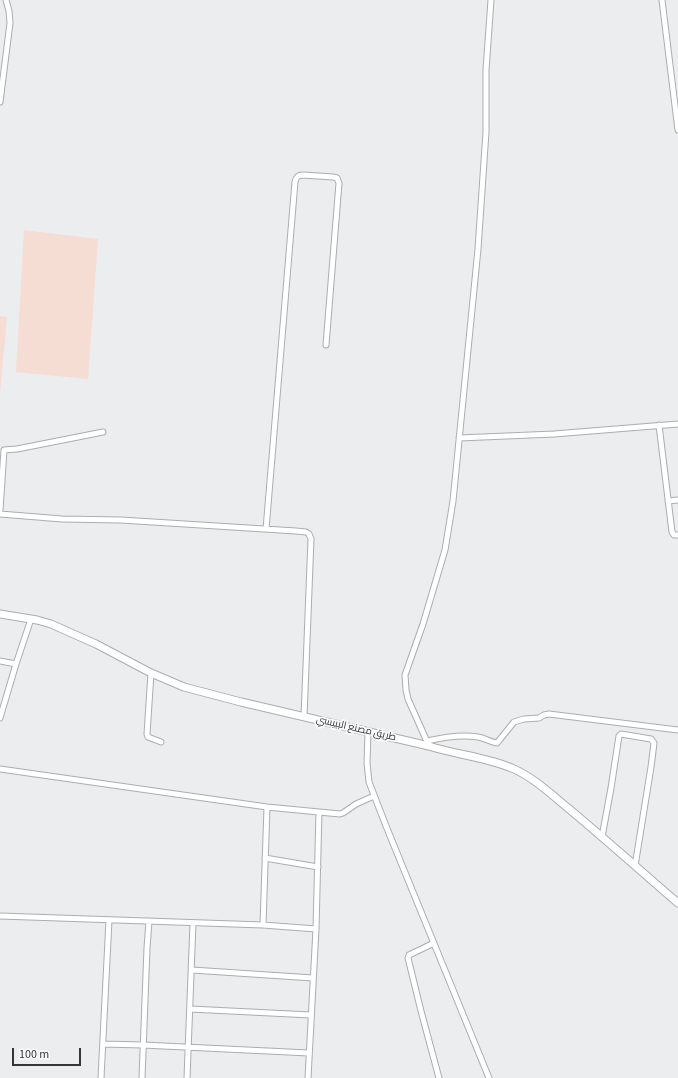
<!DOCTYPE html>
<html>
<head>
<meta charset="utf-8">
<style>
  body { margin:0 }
  #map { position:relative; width:678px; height:1078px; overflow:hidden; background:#ecedef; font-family:"Source Sans 3",sans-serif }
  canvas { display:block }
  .scale { position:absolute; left:12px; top:1048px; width:69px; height:18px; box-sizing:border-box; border:2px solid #363637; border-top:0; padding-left:5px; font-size:12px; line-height:14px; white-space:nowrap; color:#363637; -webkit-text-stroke:3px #f9fafc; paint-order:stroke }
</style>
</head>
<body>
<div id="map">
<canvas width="678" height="1078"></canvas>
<div class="scale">100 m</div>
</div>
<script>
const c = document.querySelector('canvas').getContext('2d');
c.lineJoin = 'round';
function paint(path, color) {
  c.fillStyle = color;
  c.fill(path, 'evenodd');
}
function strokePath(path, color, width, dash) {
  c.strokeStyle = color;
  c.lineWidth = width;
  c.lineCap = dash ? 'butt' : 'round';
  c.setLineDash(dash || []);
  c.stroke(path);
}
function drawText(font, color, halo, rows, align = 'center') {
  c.font = font + ' "Source Sans 3",Cairo,sans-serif';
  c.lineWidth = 3.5;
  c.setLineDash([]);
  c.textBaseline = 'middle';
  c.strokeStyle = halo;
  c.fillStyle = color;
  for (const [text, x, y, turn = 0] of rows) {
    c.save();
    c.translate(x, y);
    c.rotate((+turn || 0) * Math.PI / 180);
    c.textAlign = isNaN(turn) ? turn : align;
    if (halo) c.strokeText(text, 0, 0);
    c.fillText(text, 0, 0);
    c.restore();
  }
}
const industrial = new Path2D(`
  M 24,230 L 98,239 L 88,379 L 16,372 Z
  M 0,316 L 7,317 L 0,393 Z`);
const street = new Path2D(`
  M 662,0 L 678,130
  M 0,102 L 10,23 L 9,11 L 6,0
  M 659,425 L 672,532 L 674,535 L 678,535
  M 459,438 L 554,434 L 678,424
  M 668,501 L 678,500
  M 0,510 L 4,450 L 17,449 L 103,432
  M 0,514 L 62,519 L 121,520 L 296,531 L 306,532 L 309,534 L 311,539 L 304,717
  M 266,529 L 295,182 C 296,177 298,175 303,175 L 333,177 L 337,178 L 339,183 L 326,345
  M 0,661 L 16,664
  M 151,673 L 147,734 L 148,737 L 161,742
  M 0,718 L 16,664 L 31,619
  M 368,732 L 367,763 L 369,782 L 386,826 L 489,1078
  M 427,741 C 444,737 461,734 478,737 C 485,738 490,742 497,743 L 514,722 L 524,719 L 539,718 L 544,715 L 549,714 L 678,730
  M 429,746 L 408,699 L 406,690 L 405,675 L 423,624 L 445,550 L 453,501 L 478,249 L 486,132 L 486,70 L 491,0
  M 0,769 L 267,807 L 340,814 L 343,813 L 356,804 L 374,796
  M 602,837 L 611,788 L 619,736 L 621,734 L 651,739 L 654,743 L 651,767 L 635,866
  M 265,858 L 318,867
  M 0,916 L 263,925 L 316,929
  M 263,925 L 267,807
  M 434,943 L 409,955 L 408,958 L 421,1011 L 439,1078
  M 192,970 L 313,978
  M 190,1009 L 311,1015
  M 103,1044 L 143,1045 L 309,1053
  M 101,1078 L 109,920
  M 142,1078 L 147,948 L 149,921
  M 187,1078 L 193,923
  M 308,1078 L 316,929 L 319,812`);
const secondary = new Path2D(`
  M 0,614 L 37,620 L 51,624 L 96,644 L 151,673 L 184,687 L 241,702 L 429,746 C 457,755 487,757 514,769 C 534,778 551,794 568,808 C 605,839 641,871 678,903`);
const streetNames = [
  ["طريق مصنع البيبسي",356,729,13]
];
paint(industrial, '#f5ddd3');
strokePath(street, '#acadaf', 7);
strokePath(secondary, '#acadaf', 9);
strokePath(street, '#fff', 5);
strokePath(secondary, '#fff', 7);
drawText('10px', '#363637', '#f9fafc', streetNames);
</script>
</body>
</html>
